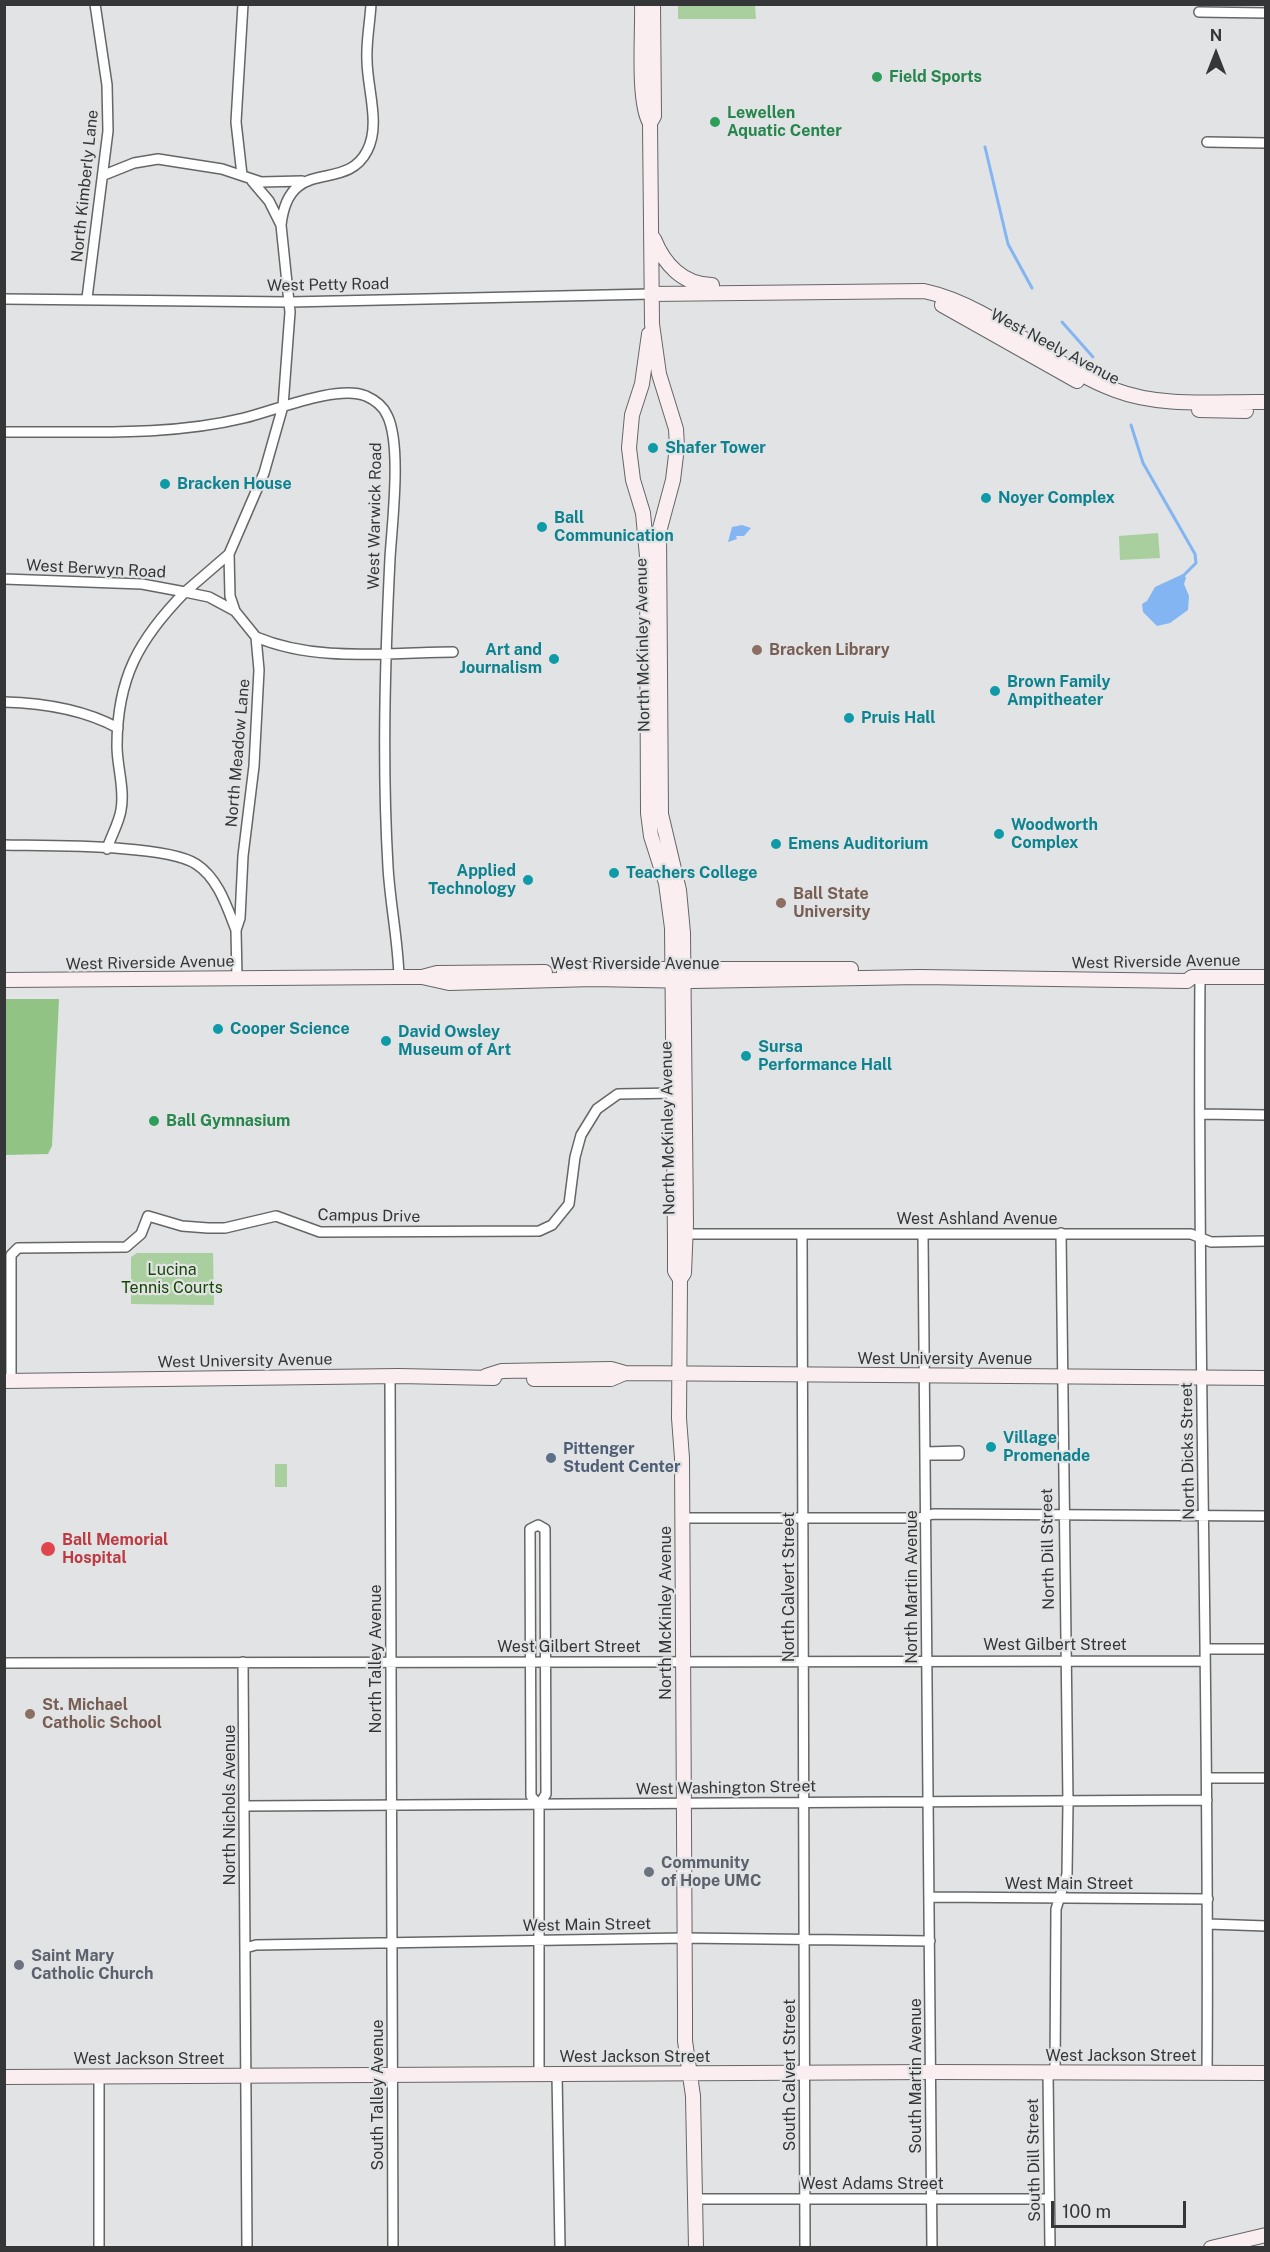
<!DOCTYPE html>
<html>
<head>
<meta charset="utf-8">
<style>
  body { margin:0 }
  #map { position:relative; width:1270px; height:2252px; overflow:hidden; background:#e1e3e4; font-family:"Public Sans",sans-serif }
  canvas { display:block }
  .frame { position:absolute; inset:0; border:6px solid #353637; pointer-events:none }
  .north { position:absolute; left:1186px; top:24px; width:60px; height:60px; -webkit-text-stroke:4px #e1e3e4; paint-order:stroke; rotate:0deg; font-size:16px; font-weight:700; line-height:24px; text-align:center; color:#353637 }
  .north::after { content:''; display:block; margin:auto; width:21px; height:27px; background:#353637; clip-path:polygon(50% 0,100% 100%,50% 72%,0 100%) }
  .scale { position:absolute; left:1051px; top:2201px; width:135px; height:27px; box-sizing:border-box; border:3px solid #353637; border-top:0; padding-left:8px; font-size:18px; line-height:21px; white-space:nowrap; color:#353637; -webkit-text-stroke:4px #e1e3e4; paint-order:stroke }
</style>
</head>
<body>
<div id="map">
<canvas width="1270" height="2252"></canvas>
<div class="frame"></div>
<div class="north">N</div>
<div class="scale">100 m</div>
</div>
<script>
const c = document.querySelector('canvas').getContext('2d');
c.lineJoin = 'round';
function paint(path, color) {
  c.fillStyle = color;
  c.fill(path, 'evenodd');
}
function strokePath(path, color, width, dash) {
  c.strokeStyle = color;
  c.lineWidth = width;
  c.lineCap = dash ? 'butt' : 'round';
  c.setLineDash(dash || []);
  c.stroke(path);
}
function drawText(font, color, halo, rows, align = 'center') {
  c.font = font + ' "Public Sans",sans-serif';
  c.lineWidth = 4.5;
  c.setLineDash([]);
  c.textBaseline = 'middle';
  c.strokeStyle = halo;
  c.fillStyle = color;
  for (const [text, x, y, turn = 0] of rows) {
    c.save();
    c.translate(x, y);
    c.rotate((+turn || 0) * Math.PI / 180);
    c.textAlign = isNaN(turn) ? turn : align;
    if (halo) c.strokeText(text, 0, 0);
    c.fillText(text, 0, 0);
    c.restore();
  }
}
const green = new Path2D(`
  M 678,5 L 755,5 L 756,19 L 678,19 Z
  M 1158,533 L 1160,558 L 1120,560 L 1119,536 Z
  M 137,1253 L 213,1253 L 214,1305 L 131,1304 L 131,1257 Z
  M 275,1464 L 287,1464 L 287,1487 L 275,1487 Z`);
const forest = new Path2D(`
  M 4,999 L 59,999 L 52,1146 L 48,1154 L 5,1155 Z`);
const water = new Path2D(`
  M 742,525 L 751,528 L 744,536 L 736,536 L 737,539 L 728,542 L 732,527 Z
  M 1183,574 L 1186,578 L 1184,584 L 1189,596 L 1188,610 L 1170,623 L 1157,626 L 1143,612 L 1142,604 L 1147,601 L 1155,587 Z`);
const stream = new Path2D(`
  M 985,147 L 1008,244 L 1032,288
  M 1062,322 L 1093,357
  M 1131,425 L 1143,463 L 1195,554 L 1196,563 L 1184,575`);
const street = new Path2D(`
  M 1199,12 L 1266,13
  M 1207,142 L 1266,143
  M 104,175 L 134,163 L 158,159 L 222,169 L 261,182 L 302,181
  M 242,175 L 236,122 L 243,4
  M 281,225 C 289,154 345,194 367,151 C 381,125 367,88 367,60 C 366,42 370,23 371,4
  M 87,298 L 108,131 L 107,85 L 95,4
  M 4,299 L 290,302 L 651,294
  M 4,432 C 84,431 166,437 244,418 C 274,411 337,384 366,396 C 375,400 383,406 387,415 C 402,444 392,524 390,558 C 385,661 382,764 388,867 C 390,903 398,940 399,977
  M 4,579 L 142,584 L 185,592 L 229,554
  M 256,637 C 318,663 387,652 453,652
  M 4,702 C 43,703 83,709 118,728
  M 4,845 C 45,846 166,844 196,864 C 218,878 227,907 236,930
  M 107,849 C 111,836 119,823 121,810 C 125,789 117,767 117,746 C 117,678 139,639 185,592 L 209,597 L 235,611
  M 1200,977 C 1197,1342 1210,1707 1207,2073
  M 237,978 L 236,930 L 240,918 L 243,856 L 254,766 L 259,670 L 256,637 L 235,611 L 230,596 L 229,554 L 264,473 L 283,406 L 290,312 L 281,225 L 269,201 L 252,181
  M 1200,1114 L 1266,1115
  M 686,1234 L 1191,1234 L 1211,1242 L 1266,1241
  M 923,1234 L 932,2248
  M 802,1235 L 805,2248
  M 390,1376 L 393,2248
  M 11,1381 L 11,1255 L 18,1248 L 126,1247 L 141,1234 L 148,1216 L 182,1226 L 208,1228 L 225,1228 L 276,1216 L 320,1232 L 539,1231 L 552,1225 L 569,1204 L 575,1157 L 581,1135 L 597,1109 L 618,1094 L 678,1093
  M 926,1452 L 959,1451 L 959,1455 L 926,1455
  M 682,1518 L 919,1518 L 933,1514 L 1266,1516
  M 1205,1649 L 1266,1649
  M 243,1662 L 247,2248
  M 4,1663 L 1205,1661
  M 1207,1778 L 1266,1778
  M 539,1805 L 531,1796 L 530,1529 L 538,1525 L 545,1529 L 546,1794 L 539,1805 L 539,2074
  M 245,1806 L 1207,1800
  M 930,1897 L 1208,1899
  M 1208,1924 L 1266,1926
  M 245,1948 L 256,1945 L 684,1938 L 930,1941
  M 1048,2073 L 1050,2248
  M 1055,2073 L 1056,1909 L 1067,1874 L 1068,1803 L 1061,1233
  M 557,2074 L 560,2248
  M 99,2076 L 99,2248
  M 695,2199 L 1049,2199`);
const secondary = new Path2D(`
  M 642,4 C 643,31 637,102 650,123 L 652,324 L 659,374 L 676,429 L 677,447 L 673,480 L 659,532 L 661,814 L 679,890 L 683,933 L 686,1224 L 684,1273 L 680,1279 L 679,1418 L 682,1458 L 685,2010 L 685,2041 L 693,2096 L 696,2248
  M 650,123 L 654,116 L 653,4
  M 654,239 C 664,264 683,285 712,285
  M 651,294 L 924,291 C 994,306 1048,365 1115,390 C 1162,408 1217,401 1266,402
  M 942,305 L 1077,381
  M 649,334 L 642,384 L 632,415 L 629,448 L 633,480 L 643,513 L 647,556 L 648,813 L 651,836 L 666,883 L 672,928 L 675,1242 L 675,1271 L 680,1279
  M 1199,410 L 1246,411
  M 564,972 L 593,969 L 851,969
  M 422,977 L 437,973 L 545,972
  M 4,980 L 399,977 L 422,977 L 449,983 L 593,979 L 692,981 L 920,977 L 1187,981 L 1192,977 L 1266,977
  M 486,1376 L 502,1371 L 611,1369 L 625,1373 L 1266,1378
  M 534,1379 L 611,1379 L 625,1373
  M 4,1381 L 399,1376 L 494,1378
  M 4,2077 L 931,2072 L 1266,2073
  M 1211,2248 L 1266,2235`);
const markers = [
  [877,77,6,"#2e9e5b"],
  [715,122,6,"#2e9e5b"],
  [653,448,6,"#0f9aa8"],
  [165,484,6,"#0f9aa8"],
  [986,498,6,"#0f9aa8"],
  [542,527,6,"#0f9aa8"],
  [757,650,6,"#8d6e63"],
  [554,659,6,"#0f9aa8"],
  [995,691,6,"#0f9aa8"],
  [849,718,6,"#0f9aa8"],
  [999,834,6,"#0f9aa8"],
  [776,844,6,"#0f9aa8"],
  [614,873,6,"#0f9aa8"],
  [528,880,6,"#0f9aa8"],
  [781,903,6,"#8d6e63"],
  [218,1029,6,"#0f9aa8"],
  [386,1041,6,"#0f9aa8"],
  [746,1056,6,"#0f9aa8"],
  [154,1121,6,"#2e9e5b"],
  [991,1447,6,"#0f9aa8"],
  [551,1458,6,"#5c6f8a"],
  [48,1549,8,"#e0444e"],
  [30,1714,6,"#8d6e63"],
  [649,1872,6,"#6b7280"],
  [19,1965,6,"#6b7280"]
];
const leisureNames = [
  ["Field Sports",889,77],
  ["Lewellen",727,113],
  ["Aquatic Center",727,131],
  ["Ball Gymnasium",166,1121]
];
const streetNames = [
  ["North Kimberly Lane",85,186,-84],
  ["West Petty Road",328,285,-1],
  ["West Neely Avenue",1055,347,28],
  ["West Warwick Road",375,516,-89],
  ["West Berwyn Road",96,569,3],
  ["North McKinley Avenue",643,645,-91],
  ["North Meadow Lane",238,753,-85],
  ["West Riverside Avenue",1156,962,-1],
  ["West Riverside Avenue",150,963,-1],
  ["West Riverside Avenue",635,964],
  ["North McKinley Avenue",668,1128,-91],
  ["Campus Drive",369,1216,1],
  ["West Ashland Avenue",977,1219],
  ["West University Avenue",945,1359],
  ["West University Avenue",245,1361,-1],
  ["North Dicks Street",1188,1451,-91],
  ["North Dill Street",1048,1549,-91],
  ["North Calvert Street",789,1587,-90],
  ["North Martin Avenue",912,1587,-90],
  ["North McKinley Avenue",666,1613,-90],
  ["West Gilbert Street",1055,1645],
  ["West Gilbert Street",569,1647],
  ["North Talley Avenue",376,1659,-90],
  ["West Washington Street",726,1788,-1],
  ["North Nichols Avenue",230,1805,-90],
  ["West Main Street",1069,1884],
  ["West Main Street",587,1925,-1],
  ["West Jackson Street",1121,2056],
  ["West Jackson Street",635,2057],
  ["West Jackson Street",149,2059],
  ["South Calvert Street",790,2075,-90],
  ["South Martin Avenue",916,2076,-90],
  ["South Talley Avenue",378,2095,-90],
  ["South Dill Street",1034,2160,-91],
  ["West Adams Street",872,2184]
];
const cultureNames = [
  ["Shafer Tower",665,448],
  ["Bracken House",177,484],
  ["Noyer Complex",998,498],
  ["Ball",554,518],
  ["Communication",554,536],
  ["Art and",542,650,"right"],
  ["Journalism",542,668,"right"],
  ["Brown Family",1007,682],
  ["Ampitheater",1007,700],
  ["Pruis Hall",861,718],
  ["Woodworth",1011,825],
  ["Complex",1011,843],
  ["Emens Auditorium",788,844],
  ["Applied",516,871,"right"],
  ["Technology",516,889,"right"],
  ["Teachers College",626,873],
  ["Cooper Science",230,1029],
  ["David Owsley",398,1032],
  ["Museum of Art",398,1050],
  ["Sursa",758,1047],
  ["Performance Hall",758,1065],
  ["Village",1003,1438],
  ["Promenade",1003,1456]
];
const educationNames = [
  ["Bracken Library",769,650],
  ["Ball State",793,894],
  ["University",793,912],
  ["St. Michael",42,1705],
  ["Catholic School",42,1723]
];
const parkNames = [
  ["Lucina",172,1270],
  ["Tennis Courts",172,1288]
];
const serviceNames = [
  ["Pittenger",563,1449],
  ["Student Center",563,1467]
];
const healthNames = [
  ["Ball Memorial",62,1540],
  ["Hospital",62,1558]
];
const worshipNames = [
  ["Community",661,1863],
  ["of Hope UMC",661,1881],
  ["Saint Mary",31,1956],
  ["Catholic Church",31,1974]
];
paint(green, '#a9cf9f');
paint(forest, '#91c484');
paint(water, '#83b5f2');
strokePath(stream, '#83b5f2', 3);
strokePath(street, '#646667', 12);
strokePath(secondary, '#646667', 16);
strokePath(street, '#fff', 9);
strokePath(secondary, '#fbeef0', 14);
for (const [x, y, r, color] of markers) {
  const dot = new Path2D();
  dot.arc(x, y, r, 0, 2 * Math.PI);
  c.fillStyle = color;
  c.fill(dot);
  strokePath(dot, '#e1e3e4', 2);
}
drawText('bold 16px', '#27864d', '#e1e3e4', leisureNames, 'left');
drawText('16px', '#353637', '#e1e3e4', streetNames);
drawText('bold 16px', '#0d838f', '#e1e3e4', cultureNames, 'left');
drawText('bold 16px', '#785e54', '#e1e3e4', educationNames, 'left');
drawText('16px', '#174705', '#e1e3e4', parkNames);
drawText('bold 16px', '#4e5e75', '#e1e3e4', serviceNames, 'left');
drawText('bold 16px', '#be3a42', '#e1e3e4', healthNames, 'left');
drawText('bold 16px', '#5b616d', '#e1e3e4', worshipNames, 'left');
</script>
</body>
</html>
